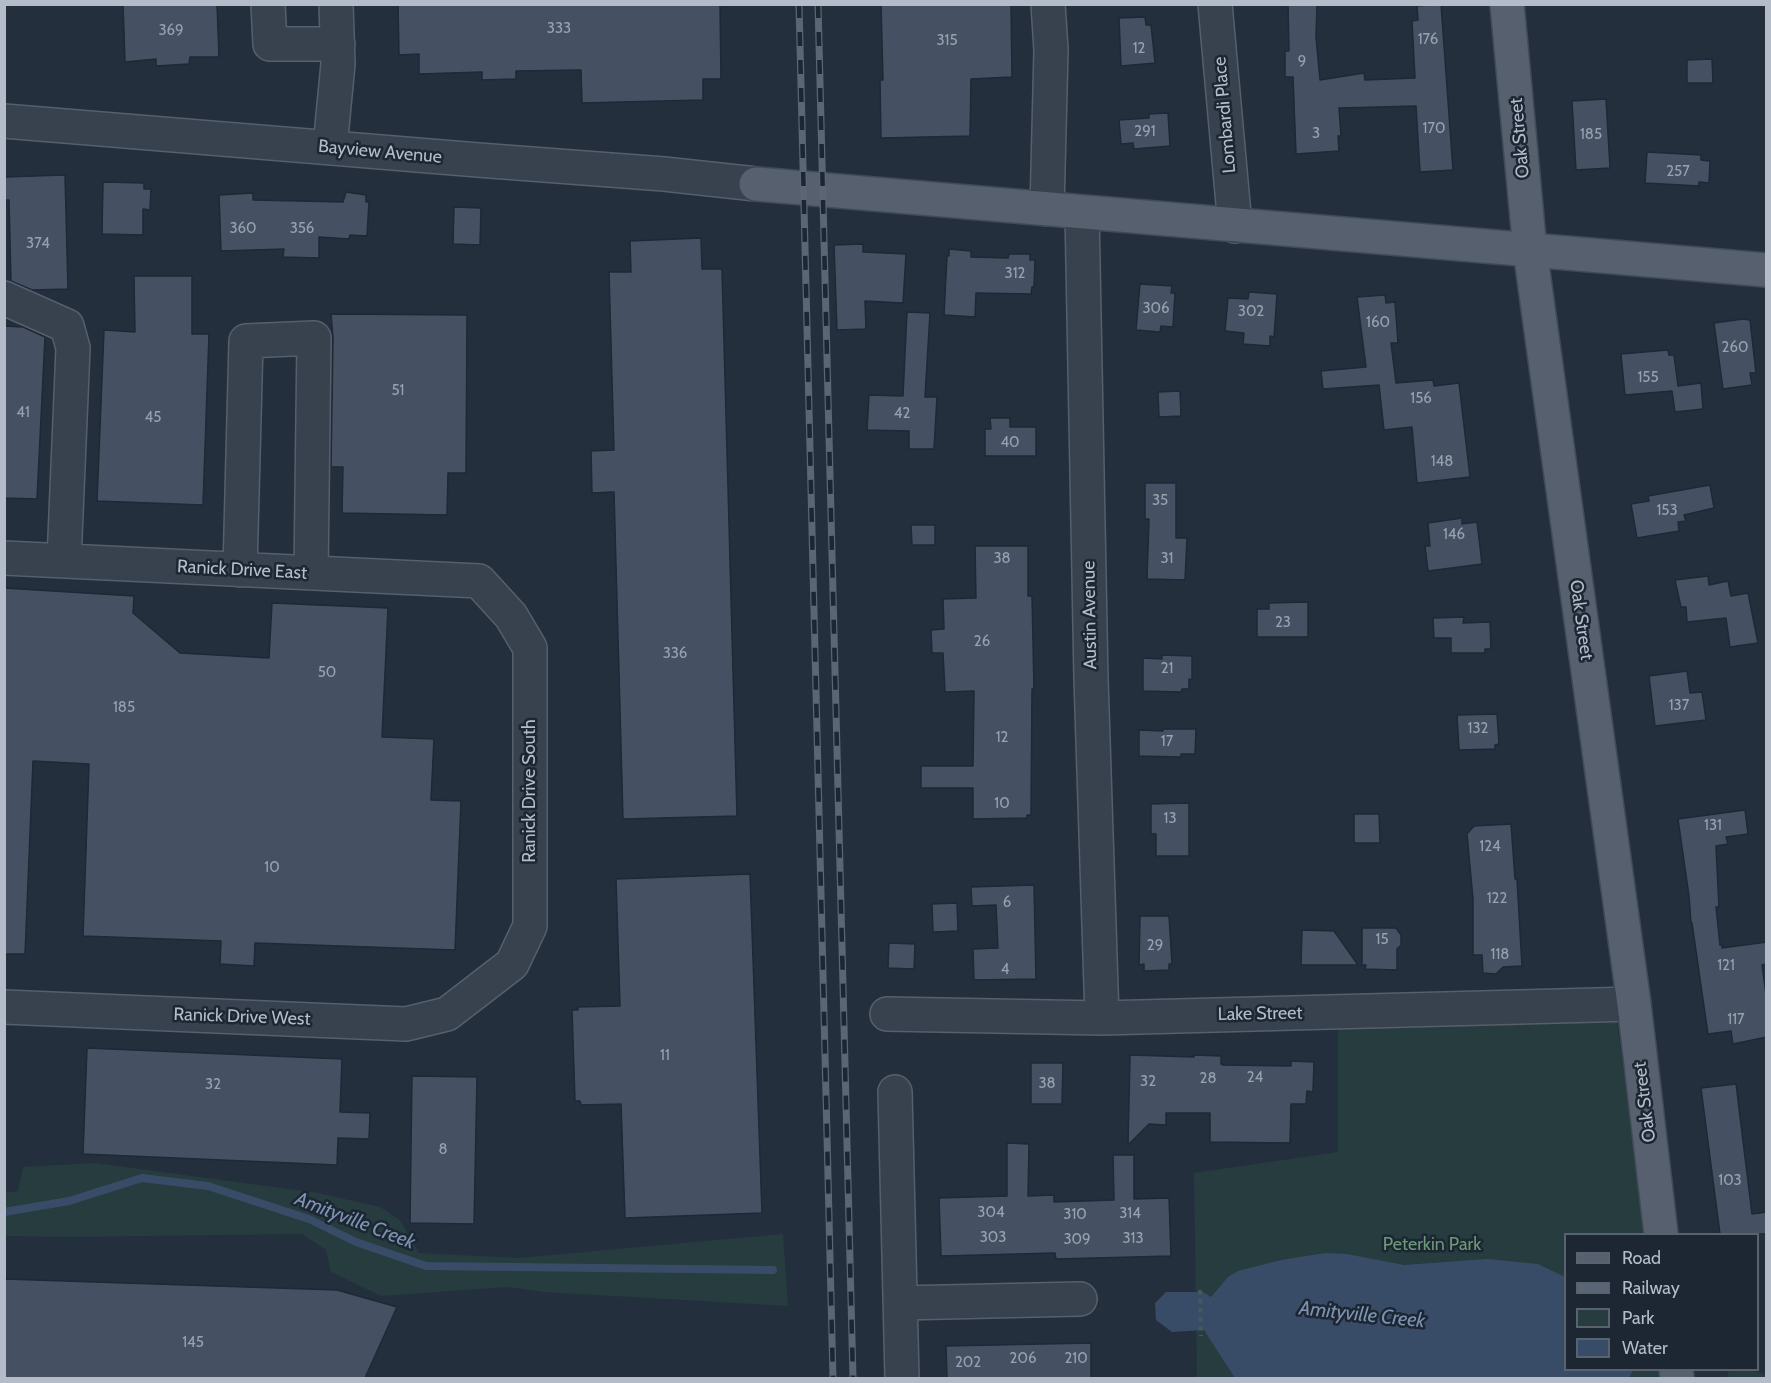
<!DOCTYPE html>
<html>
<head>
<meta charset="utf-8">
<style>
  body { margin:0 }
  #map { position:relative; width:1771px; height:1383px; overflow:hidden; background:#242f3e; font-family:Cabin,sans-serif }
  canvas { display:block }
  .frame { position:absolute; inset:0; border:6px solid #b4bcc9; pointer-events:none }
  .legend { position:absolute; left:1564px; top:1233px; width:195px; height:138px; box-sizing:border-box; background:#1d2633; border:2px solid #59626f; margin:0; padding:8px 10px; list-style:none; font-size:18px; color:#b4bcc9 }
  .legend li { display:flex; align-items:center; gap:12px; height:30px }
  .legend b { width:30px; border:2px solid #59626f }
</style>
</head>
<body>
<div id="map">
<canvas width="1771" height="1383"></canvas>
<div class="frame"></div>
<ul class="legend">
<li><b style="height:8px;background:#56606e"></b>Road</li>
<li><b style="height:8px;background:#5a6575"></b>Railway</li>
<li><b style="height:16px;background:#263c3f"></b>Park</li>
<li><b style="height:16px;background:#394c67"></b>Water</li>
</ul>
</div>
<script>
const c = document.querySelector('canvas').getContext('2d');
c.lineJoin = 'round';
function paint(path, color) {
  c.fillStyle = color;
  c.fill(path, 'evenodd');
}
function strokePath(path, color, width, dash) {
  c.strokeStyle = color;
  c.lineWidth = width;
  c.lineCap = dash ? 'butt' : 'round';
  c.setLineDash(dash || []);
  c.stroke(path);
}
function drawText(font, color, halo, rows, align = 'center') {
  c.font = font + ' Cabin,sans-serif';
  c.lineWidth = 5;
  c.setLineDash([]);
  c.textBaseline = 'middle';
  c.strokeStyle = halo;
  c.fillStyle = color;
  for (const [text, x, y, turn = 0] of rows) {
    c.save();
    c.translate(x, y);
    c.rotate((+turn || 0) * Math.PI / 180);
    c.textAlign = isNaN(turn) ? turn : align;
    if (halo) c.strokeText(text, 0, 0);
    c.fillText(text, 0, 0);
    c.restore();
  }
}
const green = new Path2D(`
  M 1617,1022 L 1645,1234 L 1566,1234 L 1566,1370 L 1663,1370 L 1664,1378 L 1197,1378 L 1194,1173 L 1338,1152 L 1338,1029 Z
  M 95,1163 L 318,1193 L 380,1207 L 400,1220 L 419,1253 L 519,1258 L 783,1234 L 788,1306 L 544,1292 L 508,1287 L 381,1296 L 331,1272 L 326,1250 L 302,1234 L 68,1237 L 5,1236 L 5,1193 L 18,1191 L 23,1167 Z
  M 1729,1370 L 1748,1370 L 1766,1374 L 1766,1378 L 1727,1378 Z`);
const water = new Path2D(`
  M 1325,1253 L 1347,1254 L 1404,1265 L 1487,1259 L 1538,1264 L 1565,1277 L 1566,1370 L 1633,1370 L 1629,1378 L 1235,1378 L 1204,1330 L 1172,1332 L 1156,1320 L 1155,1303 L 1166,1292 L 1203,1292 L 1211,1297 L 1228,1277 L 1238,1271 L 1281,1260 Z`);
const stream = new Path2D(`
  M 4,1212 L 69,1201 L 142,1178 L 208,1186 L 309,1219 L 356,1242 L 426,1266 L 773,1270`);
const building = new Path2D(`
  M 123,4 L 217,4 L 219,57 L 190,57 L 189,64 L 156,66 L 156,59 L 125,62 Z
  M 398,4 L 720,4 L 721,79 L 703,79 L 703,100 L 582,103 L 581,70 L 516,71 L 516,79 L 482,80 L 482,72 L 419,74 L 419,54 L 399,55 Z
  M 881,4 L 1011,4 L 1012,77 L 971,79 L 970,136 L 881,138 L 880,80 L 883,80 Z
  M 1288,4 L 1317,4 L 1316,37 L 1320,80 L 1364,73 L 1365,80 L 1415,78 L 1412,21 L 1418,20 L 1417,6 L 1441,4 L 1453,170 L 1420,172 L 1416,106 L 1339,108 L 1341,136 L 1338,136 L 1339,151 L 1296,154 L 1293,77 L 1285,77 L 1285,51 L 1289,51 Z
  M 1145,17 L 1146,25 L 1151,25 L 1155,63 L 1121,66 L 1119,18 Z
  M 1712,59 L 1713,83 L 1687,83 L 1687,60 Z
  M 1606,99 L 1610,168 L 1576,170 L 1572,101 Z
  M 1168,113 L 1170,146 L 1134,149 L 1133,143 L 1121,144 L 1119,120 L 1149,118 L 1149,114 Z
  M 1647,152 L 1701,155 L 1701,160 L 1710,161 L 1709,183 L 1699,182 L 1699,186 L 1645,183 Z
  M 65,175 L 68,289 L 32,290 L 11,281 L 9,200 L 4,200 L 4,177 Z
  M 103,182 L 144,183 L 144,189 L 151,189 L 150,210 L 143,209 L 143,235 L 102,234 Z
  M 346,192 L 366,195 L 366,202 L 369,202 L 367,236 L 350,235 L 349,239 L 319,237 L 319,258 L 283,257 L 284,249 L 221,251 L 219,195 L 253,193 L 253,200 L 343,202 Z
  M 454,207 L 481,208 L 480,245 L 453,244 Z
  M 701,238 L 702,269 L 722,269 L 737,816 L 623,819 L 614,492 L 592,493 L 591,451 L 614,450 L 609,272 L 631,272 L 630,241 Z
  M 863,244 L 863,252 L 906,254 L 903,303 L 865,301 L 866,329 L 837,330 L 834,245 Z
  M 949,249 L 971,251 L 971,257 L 1008,258 L 1009,254 L 1030,254 L 1030,260 L 1035,260 L 1034,287 L 1032,287 L 1031,294 L 976,293 L 975,317 L 944,315 L 947,256 L 949,256 Z
  M 134,276 L 192,276 L 192,334 L 209,334 L 203,505 L 97,501 L 104,330 L 135,332 Z
  M 1140,284 L 1172,286 L 1171,293 L 1175,293 L 1173,327 L 1161,326 L 1160,332 L 1136,330 Z
  M 1249,292 L 1277,294 L 1274,337 L 1270,336 L 1270,346 L 1243,344 L 1244,333 L 1225,331 L 1228,298 L 1248,299 Z
  M 1385,295 L 1386,303 L 1395,302 L 1398,343 L 1391,343 L 1396,383 L 1433,380 L 1434,386 L 1459,383 L 1470,477 L 1417,483 L 1412,427 L 1384,430 L 1379,385 L 1323,389 L 1321,371 L 1366,367 L 1357,297 Z
  M 907,312 L 930,313 L 925,397 L 937,397 L 934,449 L 909,449 L 909,431 L 867,430 L 869,395 L 903,396 Z
  M 331,314 L 467,315 L 466,473 L 448,473 L 447,515 L 342,513 L 343,467 L 331,467 L 333,338 Z
  M 1743,319 L 1750,320 L 1756,373 L 1750,373 L 1752,385 L 1723,389 L 1714,323 Z
  M 4,326 L 23,327 L 45,337 L 37,499 L 4,498 Z
  M 1668,350 L 1669,355 L 1674,355 L 1678,386 L 1701,383 L 1703,409 L 1675,412 L 1672,391 L 1625,395 L 1621,354 Z
  M 1180,391 L 1181,416 L 1159,417 L 1158,392 Z
  M 990,418 L 1010,418 L 1010,427 L 1036,427 L 1036,456 L 985,456 L 985,429 L 991,429 Z
  M 1145,483 L 1176,483 L 1176,538 L 1187,538 L 1185,580 L 1147,579 L 1149,519 L 1145,519 Z
  M 1710,485 L 1714,508 L 1684,515 L 1686,521 L 1678,522 L 1679,531 L 1637,538 L 1631,504 L 1649,501 L 1648,496 Z
  M 1462,518 L 1462,524 L 1477,522 L 1482,564 L 1428,571 L 1425,546 L 1430,546 L 1428,523 Z
  M 911,525 L 935,525 L 935,545 L 912,545 Z
  M 975,546 L 1028,546 L 1028,596 L 1032,596 L 1034,689 L 1032,689 L 1031,815 L 1027,815 L 1027,818 L 973,819 L 973,788 L 921,788 L 921,766 L 973,766 L 974,691 L 945,692 L 943,653 L 932,653 L 931,630 L 944,629 L 943,599 L 976,598 Z
  M 1708,576 L 1709,585 L 1728,581 L 1731,596 L 1748,593 L 1758,643 L 1730,647 L 1726,618 L 1687,622 L 1686,607 L 1681,607 L 1675,580 Z
  M 4,588 L 134,596 L 133,613 L 180,653 L 269,658 L 272,603 L 388,608 L 382,737 L 434,739 L 431,800 L 461,801 L 455,950 L 255,943 L 254,966 L 220,964 L 221,941 L 83,936 L 89,764 L 33,761 L 25,954 L 4,954 Z
  M 1308,602 L 1308,637 L 1257,637 L 1257,609 L 1269,609 L 1269,603 Z
  M 1464,617 L 1463,623 L 1490,622 L 1491,649 L 1485,649 L 1485,653 L 1451,653 L 1451,638 L 1434,638 L 1433,618 Z
  M 1162,655 L 1192,656 L 1192,680 L 1189,679 L 1189,689 L 1182,689 L 1181,692 L 1143,691 L 1143,658 L 1162,659 Z
  M 1687,671 L 1690,693 L 1702,692 L 1706,720 L 1655,726 L 1649,676 Z
  M 1497,714 L 1499,744 L 1495,745 L 1495,749 L 1459,750 L 1457,715 Z
  M 1163,729 L 1196,729 L 1195,754 L 1181,754 L 1181,757 L 1139,756 L 1139,730 L 1163,731 Z
  M 1189,803 L 1189,856 L 1156,856 L 1156,834 L 1151,834 L 1151,804 Z
  M 1745,810 L 1748,834 L 1726,837 L 1728,844 L 1716,846 L 1719,907 L 1716,907 L 1720,945 L 1722,945 L 1722,948 L 1767,942 L 1767,964 L 1762,965 L 1767,1002 L 1767,1037 L 1733,1044 L 1731,1031 L 1708,1034 L 1692,923 L 1691,923 L 1689,896 L 1678,819 Z
  M 1354,814 L 1379,814 L 1380,843 L 1354,843 Z
  M 1511,824 L 1515,879 L 1517,879 L 1522,966 L 1503,967 L 1496,974 L 1483,973 L 1482,955 L 1473,955 L 1473,899 L 1467,834 L 1474,826 Z
  M 750,874 L 762,1213 L 625,1218 L 621,1104 L 581,1105 L 580,1101 L 575,1101 L 572,1010 L 578,1010 L 578,1007 L 620,1006 L 616,879 Z
  M 1034,885 L 1036,979 L 974,980 L 973,949 L 998,948 L 996,905 L 972,906 L 971,887 Z
  M 957,903 L 958,931 L 933,932 L 932,904 Z
  M 1140,916 L 1169,916 L 1172,964 L 1169,964 L 1169,970 L 1144,971 L 1144,964 L 1139,965 Z
  M 1362,928 L 1396,928 L 1401,935 L 1401,945 L 1397,949 L 1397,970 L 1365,969 L 1366,965 L 1362,965 Z
  M 1302,930 L 1334,931 L 1358,965 L 1301,965 Z
  M 889,943 L 915,944 L 914,969 L 888,968 Z
  M 87,1048 L 342,1059 L 340,1112 L 370,1113 L 369,1139 L 338,1138 L 337,1165 L 83,1154 Z
  M 1130,1055 L 1194,1057 L 1194,1055 L 1221,1056 L 1221,1064 L 1223,1065 L 1291,1066 L 1291,1061 L 1314,1062 L 1313,1092 L 1307,1091 L 1306,1104 L 1291,1104 L 1290,1143 L 1210,1142 L 1210,1113 L 1166,1113 L 1166,1125 L 1149,1124 L 1128,1145 Z
  M 1031,1063 L 1063,1063 L 1062,1104 L 1031,1104 Z
  M 412,1076 L 477,1077 L 474,1224 L 410,1223 Z
  M 1736,1084 L 1752,1214 L 1767,1212 L 1767,1234 L 1720,1234 L 1701,1088 Z
  M 1007,1143 L 1029,1144 L 1028,1196 L 1054,1195 L 1054,1202 L 1114,1200 L 1113,1155 L 1134,1155 L 1134,1199 L 1169,1198 L 1171,1256 L 1056,1259 L 1055,1253 L 941,1256 L 939,1198 L 1007,1196 Z
  M 4,1279 L 337,1290 L 397,1307 L 365,1378 L 4,1378 Z
  M 1091,1343 L 1091,1378 L 947,1378 L 946,1346 Z`);
const path = new Path2D(`
  M 1200,1290 L 1201,1336`);
const minor = new Path2D(`
  M 268,4 L 270,44 L 338,44
  M 1215,4 L 1235,226
  M 4,121 L 478,160 L 664,174 L 756,184
  M 330,147 L 338,64 L 336,4
  M 1047,209 L 1051,50 L 1048,4
  M 1082,212 L 1091,679 L 1102,1018
  M 4,298 L 67,326 L 73,348 L 64,561
  M 4,558 L 479,581 L 511,616 L 530,648 L 530,926 L 512,964 L 447,1014 L 406,1024 L 4,1007
  M 240,570 L 246,341 L 314,338 L 311,573
  M 887,1014 L 1102,1018 L 1634,1004
  M 895,1092 L 902,1378
  M 900,1303 L 1080,1299`);
const major = new Path2D(`
  M 1507,4 L 1530,250 L 1634,1004 L 1661,1234
  M 756,184 L 1766,270
  M 1676,1370 L 1677,1378`);
const rail = new Path2D(`
  M 799,4 L 833,1378
  M 818,4 L 853,1378`);
const numberNames = [
  ["333",559,29],
  ["369",171,31],
  ["176",1428,40],
  ["315",947,41],
  ["12",1139,49],
  ["9",1302,62],
  ["170",1434,129],
  ["291",1145,132],
  ["3",1316,134],
  ["185",1591,135],
  ["257",1678,172],
  ["360",243,229],
  ["356",302,229],
  ["374",38,244],
  ["312",1015,274],
  ["306",1156,309],
  ["302",1251,312],
  ["160",1378,323],
  ["260",1735,348],
  ["155",1648,378],
  ["51",398,391],
  ["156",1421,399],
  ["41",23,413],
  ["42",902,414],
  ["45",153,418],
  ["40",1010,443],
  ["148",1442,462],
  ["35",1160,501],
  ["153",1667,511],
  ["146",1454,535],
  ["38",1002,559],
  ["31",1167,559],
  ["23",1283,623],
  ["26",982,642],
  ["336",675,654],
  ["21",1167,669],
  ["50",327,673],
  ["137",1679,706],
  ["185",124,708],
  ["132",1478,729],
  ["12",1002,738],
  ["17",1167,742],
  ["10",1002,804],
  ["13",1170,819],
  ["131",1713,826],
  ["124",1490,847],
  ["10",272,868],
  ["122",1497,899],
  ["6",1007,903],
  ["15",1382,940],
  ["29",1155,946],
  ["118",1500,955],
  ["121",1726,966],
  ["4",1005,970],
  ["117",1736,1020],
  ["11",665,1056],
  ["24",1255,1078],
  ["28",1208,1079],
  ["32",1148,1082],
  ["38",1047,1084],
  ["32",213,1085],
  ["8",443,1150],
  ["103",1730,1181],
  ["304",991,1213],
  ["314",1130,1214],
  ["310",1075,1215],
  ["303",993,1238],
  ["313",1133,1239],
  ["309",1077,1240],
  ["145",193,1343],
  ["206",1023,1359],
  ["210",1076,1359],
  ["202",968,1363]
];
const streetNames = [
  ["Lombardi Place",1225,115,-95],
  ["Oak Street",1520,138,-95],
  ["Bayview Avenue",380,152,5],
  ["Ranick Drive East",242,570,3],
  ["Austin Avenue",1090,615,-91],
  ["Oak Street",1581,620,82],
  ["Ranick Drive South",530,791,-90],
  ["Lake Street",1260,1014,-1],
  ["Ranick Drive West",242,1017,2],
  ["Oak Street",1645,1102,-97]
];
const parkNames = [
  ["Peterkin Park",1432,1245]
];
const waterNames = [
  ["Amityville Creek",355,1221,21],
  ["Amityville Creek",1362,1315,6]
];
paint(green, '#263c3f');
paint(water, '#394c67');
strokePath(stream, '#394c67', 8);
paint(building, '#455162');
strokePath(building, '#1f2835', 1.5);
strokePath(minor, '#565f6c', 36);
strokePath(major, '#414a57', 36);
strokePath(path, '#44595c', 4, [4.5, 4.5]);
strokePath(minor, '#38414e', 33);
strokePath(major, '#56606e', 33);
strokePath(rail, '#5a6575', 7);
strokePath(rail, '#1d2633', 4.5, [14]);
drawText('15px', '#98a1af', null, numberNames);
drawText('18px', '#b4bcc9', '#1d2633', streetNames);
drawText('18px', '#6b9a76', '#1d2633', parkNames);
drawText('italic 20px', '#7c92b1', '#1d2633', waterNames);
</script>
</body>
</html>
